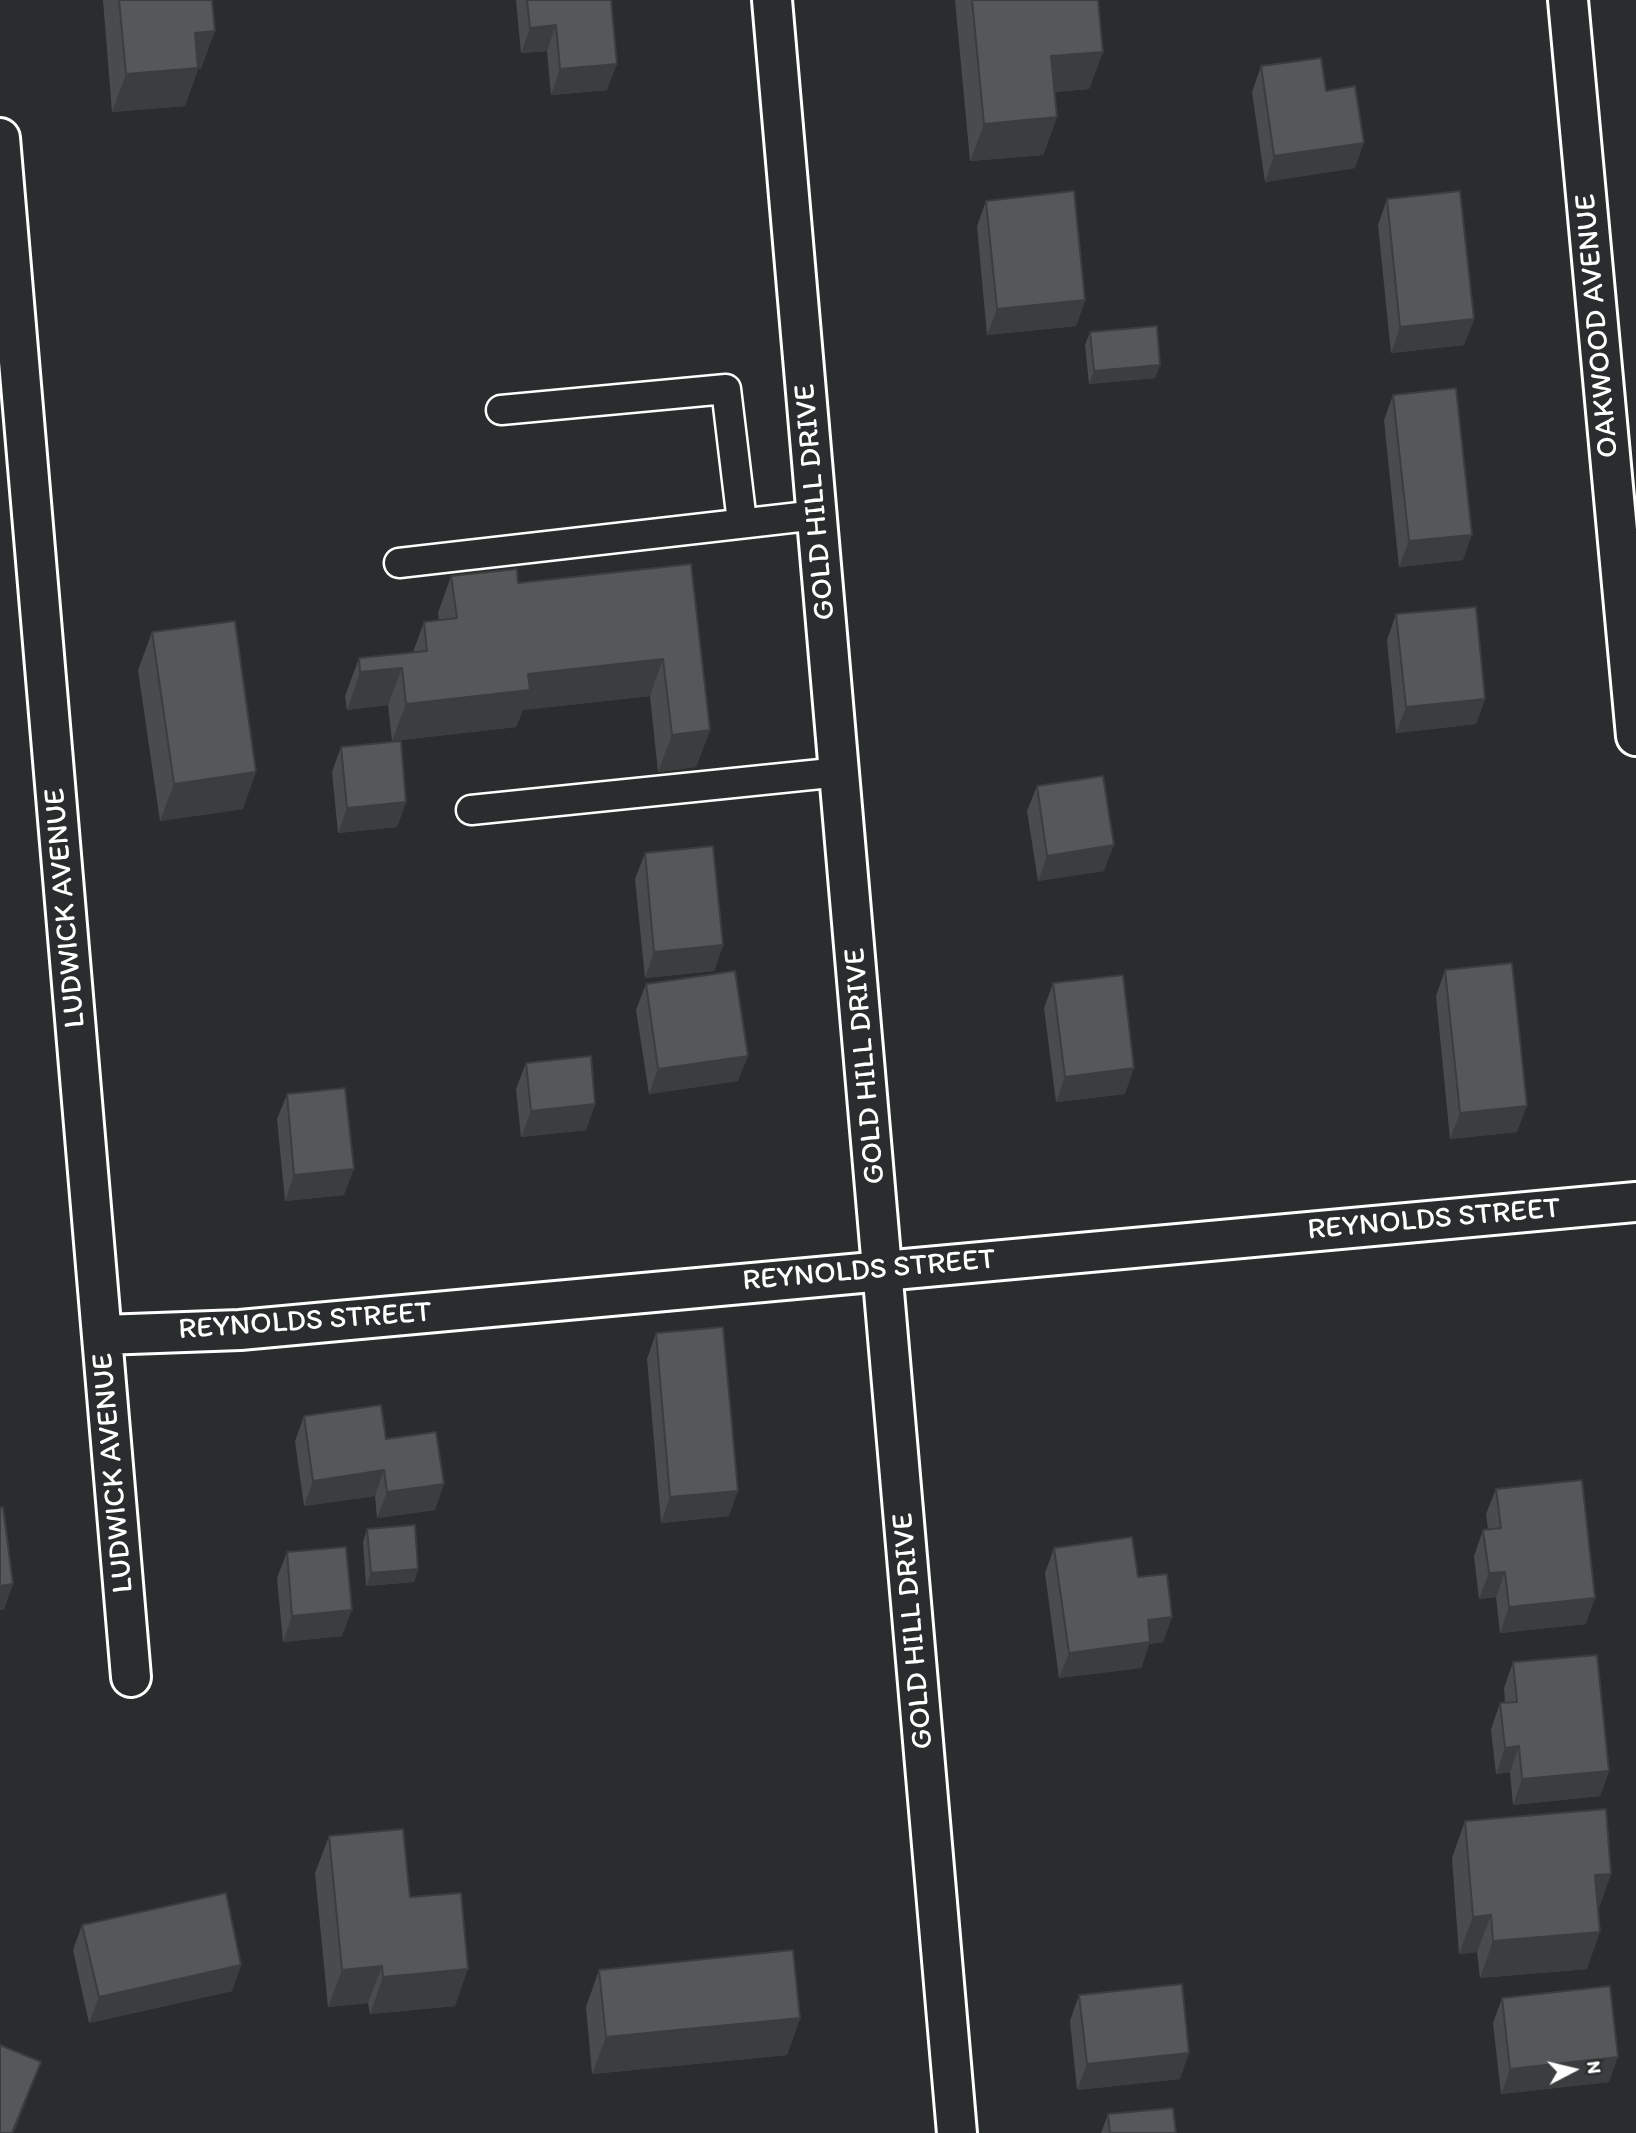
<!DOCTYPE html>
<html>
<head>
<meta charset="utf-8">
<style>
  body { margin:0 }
  #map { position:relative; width:1636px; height:2133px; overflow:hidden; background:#2a2d2e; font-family:Itim,sans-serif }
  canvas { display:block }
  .north { position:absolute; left:1538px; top:2035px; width:70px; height:70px; -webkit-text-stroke:5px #2a2d2e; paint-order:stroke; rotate:83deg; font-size:19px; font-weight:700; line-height:28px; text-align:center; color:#fff }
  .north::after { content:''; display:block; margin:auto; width:24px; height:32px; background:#fff; clip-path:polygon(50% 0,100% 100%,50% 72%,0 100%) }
</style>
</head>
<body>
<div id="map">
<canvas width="1636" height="2133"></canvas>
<div class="north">N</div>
</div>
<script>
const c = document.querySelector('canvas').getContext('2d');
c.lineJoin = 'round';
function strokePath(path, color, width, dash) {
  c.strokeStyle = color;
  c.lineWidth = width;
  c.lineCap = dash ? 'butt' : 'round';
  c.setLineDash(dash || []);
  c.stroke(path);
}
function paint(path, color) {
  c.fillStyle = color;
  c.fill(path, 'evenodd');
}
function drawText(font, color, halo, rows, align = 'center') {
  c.font = font + ' Itim,sans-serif';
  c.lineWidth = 6;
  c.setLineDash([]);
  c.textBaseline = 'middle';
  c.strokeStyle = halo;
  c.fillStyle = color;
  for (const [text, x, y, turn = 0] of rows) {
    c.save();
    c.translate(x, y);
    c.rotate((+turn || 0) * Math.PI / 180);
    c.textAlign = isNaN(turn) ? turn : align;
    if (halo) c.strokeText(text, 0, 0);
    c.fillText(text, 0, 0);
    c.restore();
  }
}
const service = new Path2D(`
  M 501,410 L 726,389 L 742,522
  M 399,563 L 817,515
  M 471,810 L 840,772`);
const minor = new Path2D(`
  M 1568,0 L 1636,736
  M 0,138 L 131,1677
  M 103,1335 L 240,1330 L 1636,1202`);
const tertiary = new Path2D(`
  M 772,0 L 957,2133`);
const wall = new Path2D(`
  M 103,0 L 212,0 L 201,69 L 198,69 L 185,106 L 112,112 Z
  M 516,0 L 611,0 L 607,90 L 551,95 L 547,51 L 521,53 Z
  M 955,0 L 1098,0 L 1103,52 L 1089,89 L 1054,92 L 1057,117 L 1043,155 L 970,161 Z
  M 1261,66 L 1326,91 L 1355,168 L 1265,182 L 1252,92 Z
  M 1387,199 L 1474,319 L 1464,345 L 1391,353 L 1378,225 Z
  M 986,201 L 1085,300 L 1076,326 L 987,335 L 977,226 Z
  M 1090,332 L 1160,365 L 1155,378 L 1089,384 L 1085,345 Z
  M 1393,395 L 1463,560 L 1399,567 L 1384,420 Z
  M 691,564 L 710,730 L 696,767 L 658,772 L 650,696 L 523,710 L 516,727 L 392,741 L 388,705 L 347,710 L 345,696 L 359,658 L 413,652 L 424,622 L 439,620 L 438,613 L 451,576 L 518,583 Z
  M 1396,614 L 1485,699 L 1476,724 L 1396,733 L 1387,640 Z
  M 152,632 L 243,809 L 160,821 L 138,670 Z
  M 341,747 L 406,802 L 397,827 L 338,833 L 332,772 Z
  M 1037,786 L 1104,871 L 1038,881 L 1027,811 Z
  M 645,853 L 723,945 L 714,971 L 645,978 L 635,879 Z
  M 1445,970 L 1517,1132 L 1450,1139 L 1436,996 Z
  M 1053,983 L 1125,1094 L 1056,1102 L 1044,1008 Z
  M 646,984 L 738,1081 L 649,1094 L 636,1010 Z
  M 526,1063 L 595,1104 L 586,1130 L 521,1137 L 516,1089 Z
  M 287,1094 L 344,1195 L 285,1201 L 277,1119 Z
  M 656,1333 L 729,1516 L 661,1523 L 647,1359 Z
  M 304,1416 L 386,1439 L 435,1510 L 377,1518 L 375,1496 L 304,1506 L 295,1441 Z
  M 1496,1489 L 1586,1624 L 1500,1633 L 1496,1597 L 1479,1599 L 1474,1556 L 1483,1530 L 1488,1529 L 1486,1514 Z
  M 367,1529 L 418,1569 L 414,1582 L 366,1586 L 363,1542 Z
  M 1054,1548 L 1138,1577 L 1172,1617 L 1163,1642 L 1149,1644 L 1141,1668 L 1059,1678 L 1045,1573 Z
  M 287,1552 L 342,1636 L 283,1642 L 277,1578 Z
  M 1513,1662 L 1609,1771 L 1600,1796 L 1513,1805 L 1510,1772 L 1496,1774 L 1491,1729 L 1500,1703 L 1505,1703 L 1504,1688 Z
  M 1465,1821 L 1611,1874 L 1598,1910 L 1587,1969 L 1480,1978 L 1477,1952 L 1459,1954 L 1452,1858 Z
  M 329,1836 L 410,1897 L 455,2006 L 370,2014 L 368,2003 L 328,2007 L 315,1873 Z
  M 82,1925 L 241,1965 L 232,1991 L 89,2023 L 73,1950 Z
  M 599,1970 L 800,2018 L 787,2055 L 592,2074 L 586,2007 Z
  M 1079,1995 L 1180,2079 L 1077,2090 L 1070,2021 Z
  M 1502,1998 L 1609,2082 L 1501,2094 L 1493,2023 Z
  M 1108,2114 L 1176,2133 L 1101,2133 Z`);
const shadedWall = new Path2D(`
  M 556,25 L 547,51 L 521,53 L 530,28 Z
  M 215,31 L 201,69 L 198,69 L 185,106 L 112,112 L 126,74 L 195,33 Z
  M 1103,52 L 1089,89 L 1037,93 L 1051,56 Z
  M 617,64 L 607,90 L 551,95 L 560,69 Z
  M 1057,117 L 1043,155 L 970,161 L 984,124 Z
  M 1364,143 L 1355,168 L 1265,182 L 1274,156 Z
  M 1085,300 L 1076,326 L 987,335 L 997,309 Z
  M 1474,319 L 1464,345 L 1391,353 L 1400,327 Z
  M 1160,365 L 1155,378 L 1089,384 L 1094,371 Z
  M 1472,535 L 1463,560 L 1399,567 L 1409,541 Z
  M 663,659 L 650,696 L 523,710 L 516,727 L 392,741 L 406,704 L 528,674 Z
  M 402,668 L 388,705 L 347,710 L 360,672 Z
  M 1485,699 L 1476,724 L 1396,733 L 1406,707 Z
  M 710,730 L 696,767 L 658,772 L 672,735 Z
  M 256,772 L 243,809 L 160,821 L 174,784 Z
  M 406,802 L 397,827 L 338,833 L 347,808 Z
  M 1114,845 L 1104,871 L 1038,881 L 1047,856 Z
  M 723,945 L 714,971 L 645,978 L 654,952 Z
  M 748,1056 L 738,1081 L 649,1094 L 658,1069 Z
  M 1134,1068 L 1125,1094 L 1056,1102 L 1065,1077 Z
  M 595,1104 L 586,1130 L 521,1137 L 531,1111 Z
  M 1527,1106 L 1517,1132 L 1450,1139 L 1460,1113 Z
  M 354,1169 L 344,1195 L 285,1201 L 294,1175 Z
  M 384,1470 L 375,1496 L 304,1506 L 313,1481 Z
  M 444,1484 L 435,1510 L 377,1518 L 387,1492 Z
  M 738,1491 L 729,1516 L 661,1523 L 670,1497 Z
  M 418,1569 L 414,1582 L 366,1586 L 371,1573 Z
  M 1505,1572 L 1496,1597 L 1479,1599 L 1489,1573 Z
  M 13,1584 L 4,1610 L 0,1610 L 0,1586 Z
  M 1595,1598 L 1586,1624 L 1500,1633 L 1509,1607 Z
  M 352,1610 L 342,1636 L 283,1642 L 292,1616 Z
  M 1172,1617 L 1163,1642 L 1149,1644 L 1141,1668 L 1059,1678 L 1069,1653 L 1148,1620 Z
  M 1519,1746 L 1510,1772 L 1496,1774 L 1505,1748 Z
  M 1609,1771 L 1600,1796 L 1513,1805 L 1522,1779 Z
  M 1611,1874 L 1598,1911 L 1595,1875 Z
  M 1491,1915 L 1477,1952 L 1459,1954 L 1473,1917 Z
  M 1600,1932 L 1587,1969 L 1480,1978 L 1493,1941 Z
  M 241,1965 L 232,1991 L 89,2023 L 99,1997 Z
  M 382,1966 L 368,2003 L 328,2007 L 342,1970 Z
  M 468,1969 L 455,2006 L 370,2014 L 383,1977 Z
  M 800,2018 L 787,2055 L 592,2074 L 606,2037 Z
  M 1189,2053 L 1180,2079 L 1077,2090 L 1087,2064 Z
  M 1618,2057 L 1609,2082 L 1501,2094 L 1510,2069 Z
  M 41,2062 L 14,2133 L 12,2133 Z`);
const building = new Path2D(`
  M 119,0 L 212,0 L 215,31 L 195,33 L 198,68 L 126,74 Z
  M 527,0 L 611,0 L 617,64 L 560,69 L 556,25 L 530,28 Z
  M 972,0 L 1098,0 L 1103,52 L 1051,56 L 1057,117 L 984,124 Z
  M 1321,58 L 1326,91 L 1355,86 L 1364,143 L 1274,156 L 1261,66 Z
  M 1074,191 L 1085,300 L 997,309 L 986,201 Z
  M 1460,191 L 1474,319 L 1400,327 L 1387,199 Z
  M 1157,326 L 1160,365 L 1094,371 L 1090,332 Z
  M 1456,388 L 1472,535 L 1409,541 L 1393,395 Z
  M 691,564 L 710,730 L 672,735 L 663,659 L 528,674 L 530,690 L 406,704 L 402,668 L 360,672 L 359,658 L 427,651 L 424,622 L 457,618 L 451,576 L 517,569 L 518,583 Z
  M 1476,607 L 1485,699 L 1406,707 L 1396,614 Z
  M 235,621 L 256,772 L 174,784 L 152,632 Z
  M 401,741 L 406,802 L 347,808 L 341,747 Z
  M 1103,776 L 1114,845 L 1047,856 L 1037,786 Z
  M 713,846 L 723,945 L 654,952 L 645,853 Z
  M 1512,963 L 1527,1106 L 1460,1113 L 1445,970 Z
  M 735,971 L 748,1056 L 658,1069 L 646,984 Z
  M 1123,975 L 1134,1068 L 1065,1077 L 1053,983 Z
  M 591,1056 L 595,1104 L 531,1111 L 526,1063 Z
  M 345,1088 L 354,1169 L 294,1175 L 287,1094 Z
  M 723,1327 L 738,1491 L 670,1497 L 656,1333 Z
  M 381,1405 L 386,1439 L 436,1432 L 444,1484 L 387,1492 L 384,1470 L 313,1481 L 304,1416 Z
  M 1582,1480 L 1595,1598 L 1509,1607 L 1505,1572 L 1489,1573 L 1483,1530 L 1501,1528 L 1496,1489 Z
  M 3,1507 L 13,1584 L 0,1586 L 0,1508 Z
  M 415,1525 L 418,1569 L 371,1573 L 367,1529 Z
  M 1132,1537 L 1138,1577 L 1167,1574 L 1172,1617 L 1148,1620 L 1150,1642 L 1069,1653 L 1054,1548 Z
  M 346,1547 L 352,1610 L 292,1616 L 287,1552 Z
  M 1597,1655 L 1609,1771 L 1522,1779 L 1519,1746 L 1505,1748 L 1500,1703 L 1517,1702 L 1513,1662 Z
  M 1606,1809 L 1611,1874 L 1595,1875 L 1600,1932 L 1493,1941 L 1491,1915 L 1473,1917 L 1465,1821 Z
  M 403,1829 L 410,1897 L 461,1893 L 468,1969 L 383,1977 L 382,1966 L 342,1970 L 329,1836 Z
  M 226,1893 L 241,1965 L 99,1997 L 82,1925 Z
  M 793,1950 L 800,2018 L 606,2037 L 599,1970 Z
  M 1182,1984 L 1189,2053 L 1087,2064 L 1079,1995 Z
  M 1610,1986 L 1618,2057 L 1510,2069 L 1502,1998 Z
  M 0,2045 L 41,2062 L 12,2133 L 0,2133 Z
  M 1173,2108 L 1176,2133 L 1110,2133 L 1108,2114 Z`);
const streetNames = [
  ["OAKWOOD AVENUE",1598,326,-95],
  ["GOLD HILL DRIVE",816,502,-95],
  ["LUDWICK AVENUE",66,908,-95],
  ["GOLD HILL DRIVE",866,1066,-95],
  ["REYNOLDS STREET",1434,1220,-5],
  ["REYNOLDS STREET",869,1271,-5],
  ["REYNOLDS STREET",305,1322,-4],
  ["LUDWICK AVENUE",114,1473,-95],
  ["GOLD HILL DRIVE",914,1631,-95]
];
strokePath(service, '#fff', 33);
strokePath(minor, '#fff', 44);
strokePath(tertiary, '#fff', 44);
strokePath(service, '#2a2d2e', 28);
strokePath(minor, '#2a2d2e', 38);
strokePath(tertiary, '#2a2d2e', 38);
paint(wall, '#494b4c');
paint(shadedWall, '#3c3d3e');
paint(building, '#555758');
strokePath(building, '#3c3d3e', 2);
drawText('30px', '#fff', '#2a2d2e', streetNames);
</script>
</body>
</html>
